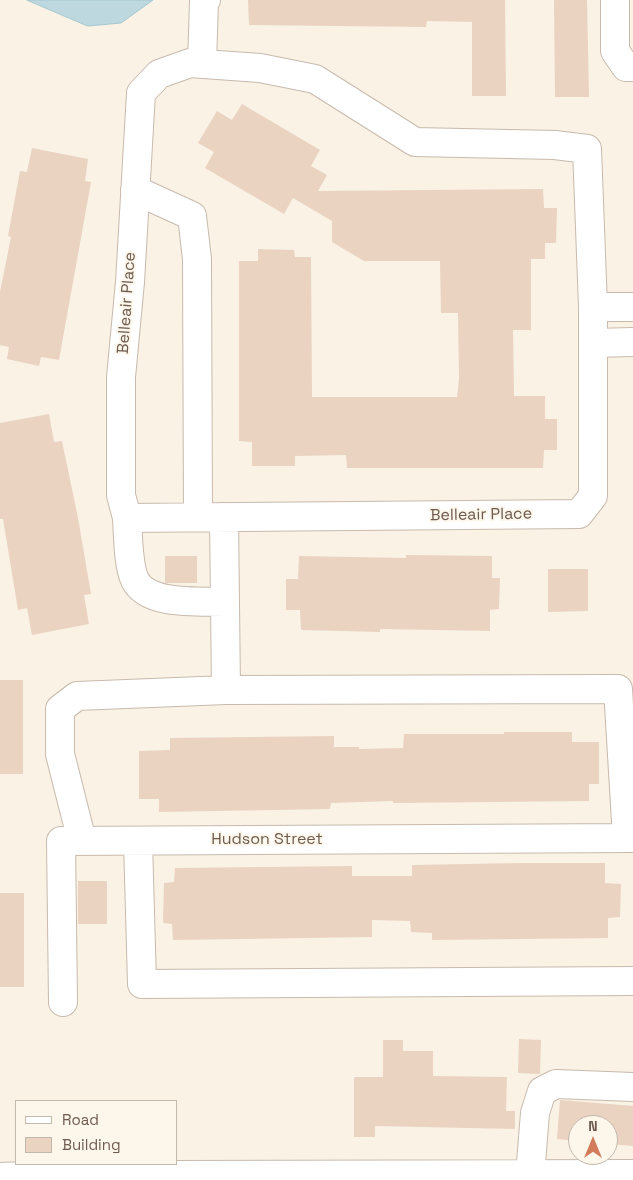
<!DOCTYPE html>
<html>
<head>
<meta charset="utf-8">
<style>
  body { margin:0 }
  #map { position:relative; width:633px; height:1180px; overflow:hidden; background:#f9f2e5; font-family:"Space Grotesk",sans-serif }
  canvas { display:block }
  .legend { position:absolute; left:15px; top:1100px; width:162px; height:65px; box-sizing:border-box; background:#fcf6eb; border:1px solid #c3b8ac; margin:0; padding:6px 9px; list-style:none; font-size:15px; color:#6e5b4e }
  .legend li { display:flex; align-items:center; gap:10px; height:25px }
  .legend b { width:25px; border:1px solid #c3b8ac }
  .north { position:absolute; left:568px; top:1115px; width:50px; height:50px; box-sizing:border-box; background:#fcf6eb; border:1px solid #c3b8ac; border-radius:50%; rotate:0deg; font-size:14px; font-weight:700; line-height:20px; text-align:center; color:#6e5b4e }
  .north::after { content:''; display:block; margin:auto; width:18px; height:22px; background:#d27c5b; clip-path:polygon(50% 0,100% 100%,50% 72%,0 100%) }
</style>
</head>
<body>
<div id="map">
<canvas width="633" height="1180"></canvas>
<ul class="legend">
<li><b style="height:6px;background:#fff"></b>Road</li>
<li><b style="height:14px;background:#ead3c1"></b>Building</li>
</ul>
<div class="north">N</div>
</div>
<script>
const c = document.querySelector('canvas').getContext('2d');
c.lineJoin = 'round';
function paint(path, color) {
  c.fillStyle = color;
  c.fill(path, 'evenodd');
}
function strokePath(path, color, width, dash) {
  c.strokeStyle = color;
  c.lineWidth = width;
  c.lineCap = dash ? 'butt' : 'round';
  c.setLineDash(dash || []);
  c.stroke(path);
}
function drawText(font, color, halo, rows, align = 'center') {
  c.font = font + ' "Space Grotesk",sans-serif';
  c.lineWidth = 4;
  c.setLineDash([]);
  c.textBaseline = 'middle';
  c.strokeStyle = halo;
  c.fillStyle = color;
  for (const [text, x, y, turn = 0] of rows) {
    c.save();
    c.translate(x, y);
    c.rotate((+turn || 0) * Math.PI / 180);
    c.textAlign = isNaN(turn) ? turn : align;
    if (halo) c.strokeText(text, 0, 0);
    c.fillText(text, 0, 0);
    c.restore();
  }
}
const water = new Path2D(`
  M 27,0 L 153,0 L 121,23 L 88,26 Z`);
const building = new Path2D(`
  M 248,0 L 505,0 L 506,96 L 472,96 L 472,22 L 427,21 L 426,27 L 249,25 Z
  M 554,0 L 587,0 L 589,97 L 555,97 Z
  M 242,104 L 320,150 L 311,166 L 327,175 L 318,191 L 543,189 L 544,208 L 557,208 L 556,243 L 545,243 L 545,259 L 531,259 L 531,330 L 513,330 L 514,396 L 545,396 L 545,419 L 557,419 L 557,450 L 544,450 L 543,468 L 347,468 L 346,455 L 295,456 L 295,466 L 252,466 L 252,442 L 239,441 L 239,261 L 258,261 L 258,249 L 294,250 L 295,257 L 311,257 L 312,397 L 457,397 L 459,379 L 458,313 L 441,313 L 440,261 L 364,261 L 332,242 L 332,221 L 293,198 L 284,214 L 205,168 L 214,152 L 198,143 L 217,111 L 232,120 Z
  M 32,148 L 88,159 L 85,181 L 91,182 L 59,360 L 41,357 L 39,366 L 7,359 L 9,347 L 0,345 L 0,292 L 11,237 L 8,236 L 20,171 L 27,172 Z
  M 49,414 L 54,442 L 62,441 L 78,518 L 91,594 L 84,595 L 89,624 L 32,635 L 27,608 L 18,610 L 3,519 L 0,519 L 0,423 Z
  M 406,555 L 492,556 L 492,578 L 500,578 L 499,609 L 490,610 L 490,631 L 380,629 L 380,632 L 301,630 L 300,610 L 286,610 L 286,579 L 298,579 L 299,556 L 406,558 Z
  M 165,556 L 197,556 L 197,583 L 165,583 Z
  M 548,569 L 588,569 L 588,611 L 548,612 Z
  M 0,680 L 23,680 L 23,774 L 0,774 Z
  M 504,732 L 572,732 L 572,742 L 599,742 L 599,784 L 589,784 L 589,801 L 393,803 L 393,801 L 331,803 L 330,809 L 159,812 L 159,799 L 139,799 L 139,751 L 170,750 L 170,738 L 334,736 L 334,747 L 359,747 L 359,749 L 403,748 L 404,734 L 504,734 Z
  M 521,863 L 605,863 L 605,883 L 621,884 L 620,917 L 608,918 L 608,938 L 432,940 L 432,933 L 411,932 L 410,921 L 372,920 L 372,937 L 173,940 L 172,924 L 163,923 L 164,883 L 174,882 L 175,868 L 352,866 L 352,876 L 412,876 L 412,865 Z
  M 78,881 L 107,881 L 107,924 L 78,924 Z
  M 0,893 L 24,893 L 24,987 L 0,987 Z
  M 519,1039 L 541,1040 L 540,1074 L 518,1073 Z
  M 383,1040 L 403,1040 L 403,1051 L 433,1051 L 433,1076 L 507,1077 L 506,1111 L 515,1111 L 515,1129 L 375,1126 L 375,1137 L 354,1137 L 354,1077 L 383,1077 Z
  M 560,1100 L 633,1106 L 633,1146 L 608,1144 L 608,1125 L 578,1125 L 578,1141 L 557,1139 Z`);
const minor = new Path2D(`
  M 615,0 L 615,51 L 626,67 L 633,67
  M 190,63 L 260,68 L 315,79 L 415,142 L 555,145 L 587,149 L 593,307 L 593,496 L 579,514 L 127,518 L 121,495 L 121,377 L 130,282 L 141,93 L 159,74 Z
  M 202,64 L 204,1 L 206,0
  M 135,190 L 192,216 L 197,259 L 198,517
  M 593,307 L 633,307
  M 593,343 L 633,342
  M 224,517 L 226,690 L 618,689 L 627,838
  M 127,518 C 128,534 128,566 135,580 C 148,606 199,601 225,602
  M 82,841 L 60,754 L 60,709 L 77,696 L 226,690
  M 138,841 L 142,984 L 633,981
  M 63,1002 L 61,841 L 633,838
  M 530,1175 L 535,1113 L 542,1091 L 556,1084 L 633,1087
  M 0,1177 L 121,1172 L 169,1175 L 633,1174`);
const streetNames = [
  ["Belleair Place",127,303,-86],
  ["Belleair Place",481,515,-1],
  ["Hudson Street",267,840]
];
paint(water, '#bdd8df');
strokePath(water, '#a4c7d0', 1);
paint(building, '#ead3c1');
strokePath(minor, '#c8baad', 30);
strokePath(minor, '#fff', 28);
drawText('16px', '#6e5b4e', '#fcf6eb', streetNames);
</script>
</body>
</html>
